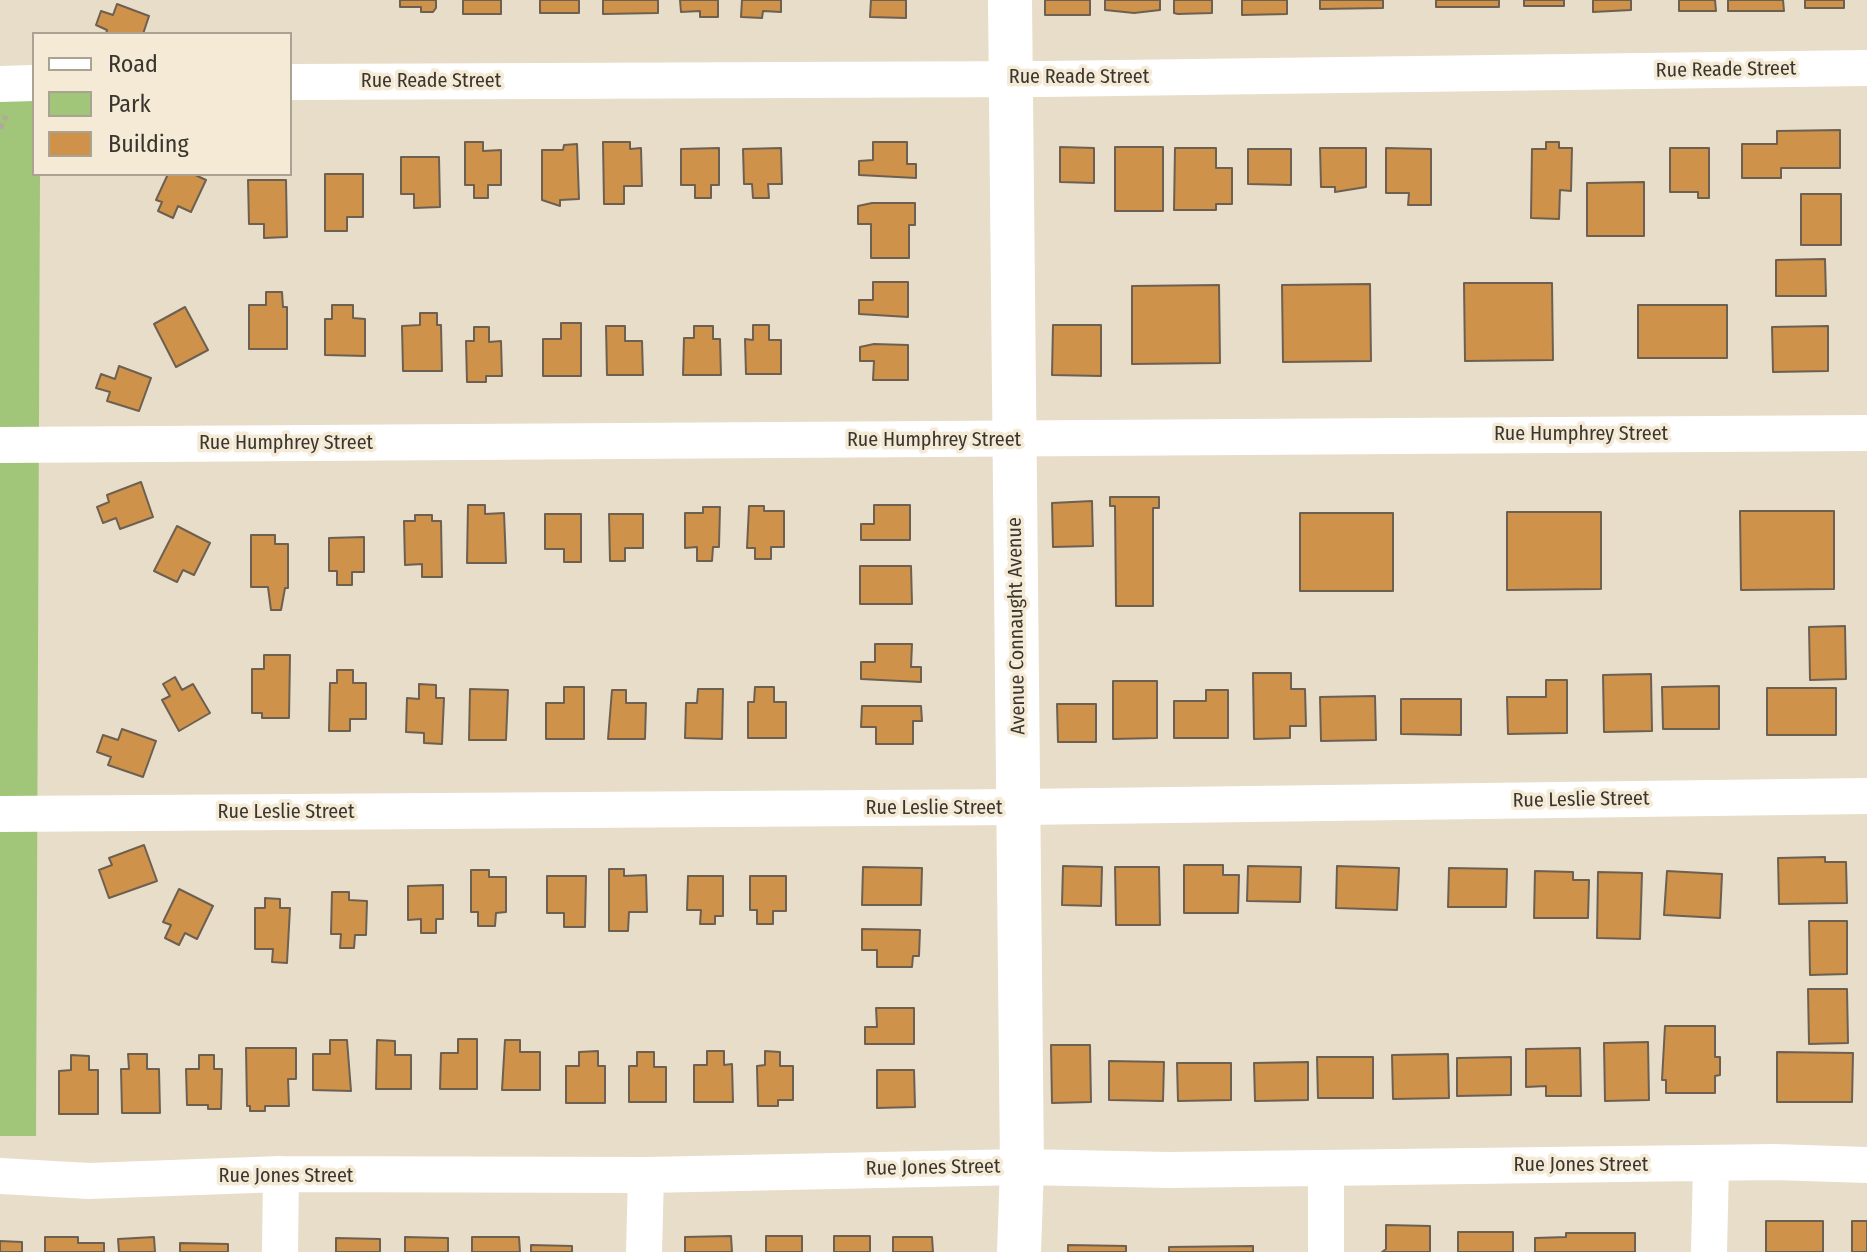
<!DOCTYPE html>
<html>
<head>
<meta charset="utf-8">
<style>
  body { margin:0 }
  #map { position:relative; width:1867px; height:1252px; overflow:hidden; background:#e7ddc9; font-family:"Fira Sans Condensed",sans-serif }
  canvas { display:block }
  .legend { position:absolute; left:32px; top:32px; width:260px; height:144px; box-sizing:border-box; background:#f4ead6; border:2px solid #aaa293; margin:0; padding:10px 14px; list-style:none; font-size:24px; color:#3a362f }
  .legend li { display:flex; align-items:center; gap:16px; height:40px }
  .legend b { width:40px; border:2px solid #aaa293 }
</style>
</head>
<body>
<div id="map">
<canvas width="1867" height="1252"></canvas>
<ul class="legend">
<li><b style="height:10px;background:#fff"></b>Road</li>
<li><b style="height:22px;background:#a1c679"></b>Park</li>
<li><b style="height:22px;background:#cf924a"></b>Building</li>
</ul>
</div>
<script>
const c = document.querySelector('canvas').getContext('2d');
c.lineJoin = 'round';
function paint(path, color) {
  c.fillStyle = color;
  c.fill(path, 'evenodd');
}
function strokePath(path, color, width, dash) {
  c.strokeStyle = color;
  c.lineWidth = width;
  c.lineCap = dash ? 'butt' : 'round';
  c.setLineDash(dash || []);
  c.stroke(path);
}
function drawText(font, color, halo, rows, align = 'center') {
  c.font = font + ' "Fira Sans Condensed",sans-serif';
  c.lineWidth = 7;
  c.setLineDash([]);
  c.textBaseline = 'middle';
  c.strokeStyle = halo;
  c.fillStyle = color;
  for (const [text, x, y, turn = 0] of rows) {
    c.save();
    c.translate(x, y);
    c.rotate((+turn || 0) * Math.PI / 180);
    c.textAlign = isNaN(turn) ? turn : align;
    if (halo) c.strokeText(text, 0, 0);
    c.fillText(text, 0, 0);
    c.restore();
  }
}
const green = new Path2D(`
  M 0,97 L 34,97 L 34,174 L 40,174 L 36,1136 L 0,1136 Z`);
const building = new Path2D(`
  M 400,0 L 436,0 L 436,8 L 433,12 L 421,12 L 421,7 L 400,7 Z
  M 463,0 L 501,0 L 501,14 L 463,14 Z
  M 540,0 L 579,0 L 579,13 L 540,13 Z
  M 603,0 L 658,0 L 658,13 L 603,14 Z
  M 680,0 L 718,0 L 718,17 L 700,17 L 700,11 L 681,12 Z
  M 742,0 L 781,0 L 781,12 L 763,11 L 762,18 L 741,17 Z
  M 871,0 L 906,0 L 906,18 L 870,17 Z
  M 1045,0 L 1090,0 L 1090,15 L 1045,15 Z
  M 1105,0 L 1160,0 L 1160,10 L 1134,13 L 1105,10 Z
  M 1174,0 L 1212,0 L 1212,13 L 1178,14 L 1174,13 Z
  M 1242,0 L 1287,0 L 1287,14 L 1242,15 Z
  M 1320,0 L 1383,0 L 1383,8 L 1320,9 Z
  M 1436,0 L 1499,0 L 1499,7 L 1436,7 Z
  M 1524,0 L 1564,0 L 1564,6 L 1524,6 Z
  M 1593,0 L 1631,0 L 1631,10 L 1593,12 Z
  M 1679,0 L 1715,0 L 1716,11 L 1679,11 Z
  M 1728,0 L 1783,0 L 1784,11 L 1728,11 Z
  M 1805,0 L 1844,0 L 1844,8 L 1805,8 Z
  M 117,4 L 149,16 L 143,34 L 106,34 L 107,30 L 96,25 L 101,11 L 113,15 Z
  M 1840,130 L 1840,168 L 1781,168 L 1781,178 L 1742,178 L 1742,144 L 1777,144 L 1777,131 Z
  M 465,142 L 483,142 L 483,151 L 501,150 L 501,185 L 488,185 L 488,198 L 474,198 L 474,185 L 465,185 Z
  M 603,142 L 630,142 L 630,149 L 641,148 L 642,186 L 624,186 L 624,204 L 604,204 Z
  M 873,142 L 907,142 L 907,164 L 916,164 L 916,178 L 859,175 L 859,161 L 873,160 Z
  M 1546,142 L 1559,142 L 1559,148 L 1572,148 L 1571,191 L 1560,190 L 1559,219 L 1531,218 L 1532,149 L 1546,149 Z
  M 577,144 L 579,199 L 560,200 L 560,206 L 542,200 L 542,150 L 563,150 L 564,145 Z
  M 1060,147 L 1094,148 L 1094,183 L 1060,182 Z
  M 1115,147 L 1163,147 L 1163,211 L 1115,211 Z
  M 719,148 L 719,185 L 711,185 L 711,198 L 695,198 L 695,185 L 681,185 L 681,149 Z
  M 781,148 L 782,184 L 768,184 L 769,198 L 753,198 L 752,184 L 744,184 L 743,149 Z
  M 1175,148 L 1216,148 L 1216,168 L 1232,168 L 1232,204 L 1216,204 L 1216,210 L 1174,210 Z
  M 1320,148 L 1366,148 L 1366,187 L 1335,192 L 1335,187 L 1321,187 Z
  M 1386,148 L 1431,149 L 1431,205 L 1408,205 L 1409,193 L 1386,193 Z
  M 1670,148 L 1709,148 L 1709,198 L 1698,198 L 1698,192 L 1670,192 Z
  M 1248,149 L 1291,149 L 1291,185 L 1248,184 Z
  M 401,157 L 439,157 L 440,207 L 414,208 L 414,194 L 401,194 Z
  M 168,174 L 193,174 L 206,180 L 191,212 L 178,206 L 173,218 L 158,211 L 162,202 L 156,200 Z
  M 325,174 L 363,174 L 363,217 L 347,217 L 347,231 L 325,231 Z
  M 248,180 L 286,180 L 287,237 L 264,238 L 264,224 L 249,224 Z
  M 1644,182 L 1644,236 L 1587,236 L 1587,183 Z
  M 1801,194 L 1841,194 L 1841,245 L 1801,245 Z
  M 872,203 L 915,203 L 915,225 L 909,225 L 909,258 L 871,258 L 871,224 L 858,224 L 858,206 Z
  M 1825,259 L 1826,296 L 1776,296 L 1776,260 Z
  M 873,282 L 908,282 L 908,317 L 859,314 L 859,300 L 873,300 Z
  M 1464,283 L 1552,283 L 1553,360 L 1465,361 Z
  M 1370,284 L 1371,361 L 1283,362 L 1282,285 Z
  M 1219,285 L 1220,363 L 1132,364 L 1132,286 Z
  M 266,292 L 282,292 L 283,307 L 287,307 L 287,349 L 249,349 L 249,305 L 266,305 Z
  M 332,305 L 353,305 L 353,318 L 365,319 L 365,356 L 325,355 L 325,319 L 332,319 Z
  M 1638,305 L 1727,305 L 1727,358 L 1638,358 Z
  M 185,307 L 208,350 L 176,367 L 154,324 Z
  M 420,313 L 437,313 L 437,325 L 441,325 L 442,371 L 403,371 L 402,326 L 420,325 Z
  M 561,323 L 581,323 L 581,376 L 543,376 L 543,339 L 561,339 Z
  M 753,325 L 769,325 L 769,340 L 781,340 L 781,374 L 746,374 L 745,339 L 753,340 Z
  M 1053,325 L 1101,325 L 1101,376 L 1052,375 Z
  M 606,326 L 625,326 L 625,341 L 642,341 L 643,375 L 607,375 Z
  M 694,326 L 713,326 L 713,339 L 720,339 L 721,375 L 683,375 L 684,338 L 694,338 Z
  M 1828,326 L 1828,371 L 1773,372 L 1772,327 Z
  M 474,327 L 489,327 L 489,342 L 501,341 L 502,376 L 486,376 L 486,382 L 467,382 L 466,341 L 474,341 Z
  M 874,344 L 908,345 L 908,380 L 873,380 L 874,361 L 860,361 L 860,347 Z
  M 119,366 L 151,378 L 139,411 L 107,401 L 110,392 L 96,388 L 101,374 L 115,379 Z
  M 141,482 L 153,517 L 120,529 L 116,518 L 103,523 L 97,507 L 109,502 L 107,495 Z
  M 1110,497 L 1159,497 L 1159,508 L 1153,508 L 1153,606 L 1116,606 L 1115,506 L 1110,506 Z
  M 1092,501 L 1093,546 L 1053,547 L 1052,503 Z
  M 468,505 L 485,505 L 485,514 L 504,513 L 506,563 L 467,563 Z
  M 874,505 L 910,505 L 910,540 L 861,540 L 861,524 L 874,524 Z
  M 749,506 L 764,506 L 764,511 L 784,511 L 784,547 L 771,547 L 771,559 L 755,559 L 755,548 L 747,548 Z
  M 703,507 L 720,507 L 719,547 L 713,547 L 712,561 L 697,561 L 697,547 L 685,548 L 685,513 L 703,513 Z
  M 1740,511 L 1834,511 L 1834,589 L 1741,590 Z
  M 1507,512 L 1601,512 L 1601,589 L 1507,590 Z
  M 1300,513 L 1393,513 L 1393,591 L 1300,591 Z
  M 545,514 L 581,514 L 581,562 L 564,562 L 564,549 L 545,549 Z
  M 609,514 L 643,514 L 643,548 L 625,548 L 625,561 L 610,561 Z
  M 415,515 L 432,515 L 432,521 L 441,521 L 442,577 L 422,577 L 422,564 L 405,565 L 404,521 L 415,521 Z
  M 177,526 L 210,543 L 194,575 L 183,570 L 177,582 L 154,571 Z
  M 251,535 L 275,535 L 275,544 L 288,544 L 288,588 L 285,588 L 281,610 L 271,610 L 268,587 L 251,587 Z
  M 364,537 L 364,572 L 352,572 L 352,585 L 337,585 L 337,571 L 329,571 L 329,538 Z
  M 860,566 L 911,566 L 912,604 L 860,604 Z
  M 1845,626 L 1846,679 L 1810,680 L 1809,627 Z
  M 875,644 L 912,644 L 911,667 L 921,667 L 921,682 L 861,679 L 861,662 L 875,662 Z
  M 264,655 L 290,655 L 289,718 L 262,718 L 262,713 L 252,713 L 252,669 L 264,669 Z
  M 337,670 L 353,670 L 353,683 L 366,683 L 366,719 L 350,719 L 350,731 L 329,731 L 330,683 L 337,683 Z
  M 1253,673 L 1291,673 L 1291,689 L 1305,689 L 1306,726 L 1290,726 L 1290,738 L 1254,739 Z
  M 1651,674 L 1652,731 L 1604,732 L 1603,675 Z
  M 175,677 L 182,690 L 193,684 L 210,713 L 179,731 L 162,700 L 170,696 L 163,684 Z
  M 1546,680 L 1567,680 L 1567,733 L 1508,734 L 1507,697 L 1546,697 Z
  M 1113,681 L 1157,681 L 1157,738 L 1113,739 Z
  M 419,684 L 436,685 L 436,698 L 444,698 L 442,744 L 424,743 L 424,733 L 406,732 L 407,698 L 419,699 Z
  M 1719,686 L 1719,729 L 1663,729 L 1662,687 Z
  M 564,687 L 584,687 L 584,739 L 546,739 L 546,703 L 564,703 Z
  M 755,687 L 774,687 L 774,702 L 786,702 L 786,738 L 748,738 L 748,702 L 754,702 Z
  M 1767,688 L 1836,688 L 1836,735 L 1767,735 Z
  M 470,689 L 508,690 L 506,740 L 469,740 Z
  M 698,689 L 723,689 L 722,739 L 685,738 L 686,703 L 697,703 Z
  M 612,690 L 626,690 L 626,703 L 646,703 L 645,739 L 608,739 Z
  M 1206,690 L 1228,690 L 1228,738 L 1174,738 L 1174,701 L 1206,701 Z
  M 1375,696 L 1376,740 L 1321,741 L 1320,697 Z
  M 1401,699 L 1461,699 L 1461,735 L 1401,734 Z
  M 1057,704 L 1096,704 L 1096,742 L 1058,742 Z
  M 862,706 L 921,706 L 922,721 L 913,721 L 913,744 L 876,744 L 876,727 L 861,727 Z
  M 122,729 L 156,741 L 143,777 L 108,765 L 111,757 L 97,752 L 103,735 L 118,740 Z
  M 144,845 L 157,881 L 109,898 L 99,870 L 112,865 L 109,858 Z
  M 1825,857 L 1825,862 L 1846,862 L 1847,903 L 1779,904 L 1778,858 Z
  M 1184,865 L 1223,865 L 1223,875 L 1239,875 L 1238,913 L 1184,913 Z
  M 1063,866 L 1102,867 L 1101,906 L 1062,905 Z
  M 1248,866 L 1301,867 L 1300,902 L 1247,901 Z
  M 1337,866 L 1399,868 L 1397,910 L 1336,908 Z
  M 863,867 L 922,868 L 921,905 L 862,905 Z
  M 1115,867 L 1159,867 L 1160,925 L 1116,925 Z
  M 1449,868 L 1507,869 L 1506,907 L 1448,907 Z
  M 609,869 L 624,869 L 624,876 L 646,875 L 647,912 L 629,912 L 628,931 L 609,931 Z
  M 471,870 L 489,870 L 489,877 L 506,877 L 506,912 L 496,913 L 495,926 L 478,926 L 478,912 L 471,912 Z
  M 1535,871 L 1573,872 L 1573,880 L 1589,880 L 1588,918 L 1534,918 Z
  M 1667,871 L 1722,874 L 1720,918 L 1664,915 Z
  M 1598,872 L 1642,873 L 1640,939 L 1597,938 Z
  M 547,876 L 586,876 L 585,927 L 564,927 L 564,913 L 547,913 Z
  M 688,876 L 723,876 L 723,916 L 715,916 L 715,924 L 700,924 L 701,910 L 687,910 Z
  M 750,876 L 786,876 L 786,911 L 773,911 L 773,924 L 757,924 L 757,910 L 750,910 Z
  M 443,885 L 443,919 L 436,919 L 436,933 L 421,933 L 421,919 L 408,920 L 408,886 Z
  M 179,889 L 213,906 L 197,939 L 185,933 L 179,945 L 165,938 L 171,925 L 163,922 Z
  M 332,892 L 349,892 L 349,900 L 367,901 L 366,935 L 355,935 L 354,948 L 340,948 L 341,934 L 331,934 Z
  M 265,898 L 280,899 L 280,908 L 290,908 L 287,963 L 272,962 L 273,949 L 255,949 L 255,908 L 265,908 Z
  M 1809,921 L 1847,921 L 1847,974 L 1810,975 Z
  M 862,929 L 920,930 L 919,956 L 913,956 L 912,967 L 877,967 L 877,950 L 862,950 Z
  M 1808,989 L 1847,989 L 1848,1043 L 1809,1044 Z
  M 876,1008 L 914,1008 L 914,1044 L 865,1044 L 865,1027 L 877,1027 Z
  M 1665,1026 L 1715,1026 L 1715,1057 L 1720,1057 L 1720,1075 L 1715,1076 L 1715,1093 L 1666,1093 L 1666,1080 L 1662,1080 Z
  M 458,1039 L 477,1039 L 477,1089 L 440,1089 L 441,1053 L 458,1053 Z
  M 330,1040 L 347,1040 L 351,1091 L 313,1090 L 313,1054 L 330,1054 Z
  M 377,1040 L 395,1041 L 395,1055 L 411,1055 L 411,1089 L 376,1089 Z
  M 505,1040 L 520,1040 L 520,1052 L 540,1052 L 540,1090 L 502,1090 Z
  M 1648,1042 L 1649,1100 L 1605,1101 L 1604,1043 Z
  M 1051,1045 L 1090,1045 L 1091,1102 L 1052,1103 Z
  M 246,1048 L 296,1048 L 296,1079 L 288,1079 L 289,1106 L 265,1106 L 265,1111 L 250,1111 L 250,1106 L 247,1106 Z
  M 1580,1048 L 1581,1096 L 1546,1096 L 1546,1086 L 1526,1087 L 1526,1049 Z
  M 598,1051 L 598,1066 L 605,1066 L 605,1103 L 566,1103 L 566,1066 L 579,1066 L 579,1052 Z
  M 707,1051 L 724,1051 L 724,1065 L 732,1064 L 733,1102 L 694,1102 L 694,1065 L 707,1065 Z
  M 765,1051 L 780,1052 L 780,1066 L 793,1066 L 793,1100 L 778,1100 L 778,1106 L 758,1106 L 757,1066 L 765,1065 Z
  M 637,1052 L 654,1052 L 654,1067 L 666,1067 L 666,1102 L 629,1102 L 629,1066 L 637,1066 Z
  M 1777,1052 L 1853,1053 L 1852,1102 L 1777,1102 Z
  M 128,1054 L 147,1054 L 147,1069 L 159,1069 L 160,1113 L 122,1113 L 121,1069 L 129,1069 Z
  M 1448,1054 L 1449,1098 L 1393,1099 L 1392,1055 Z
  M 71,1055 L 89,1056 L 89,1070 L 98,1070 L 98,1114 L 59,1114 L 59,1071 L 71,1070 Z
  M 199,1055 L 214,1055 L 214,1069 L 222,1069 L 221,1109 L 208,1109 L 208,1105 L 187,1105 L 186,1069 L 199,1069 Z
  M 1317,1057 L 1373,1057 L 1373,1098 L 1318,1098 Z
  M 1511,1057 L 1511,1095 L 1457,1096 L 1457,1058 Z
  M 1109,1061 L 1164,1062 L 1163,1101 L 1109,1100 Z
  M 1308,1062 L 1308,1100 L 1255,1101 L 1254,1063 Z
  M 1177,1063 L 1231,1063 L 1231,1100 L 1178,1101 Z
  M 877,1070 L 914,1070 L 915,1107 L 877,1108 Z
  M 1766,1221 L 1823,1221 L 1823,1252 L 1766,1252 Z
  M 1852,1221 L 1867,1221 L 1867,1252 L 1852,1252 Z
  M 1386,1225 L 1430,1226 L 1430,1252 L 1382,1252 L 1386,1249 Z
  M 1458,1232 L 1513,1232 L 1513,1252 L 1458,1252 Z
  M 1566,1233 L 1635,1233 L 1635,1252 L 1535,1252 L 1535,1238 L 1566,1237 Z
  M 731,1236 L 732,1252 L 685,1252 L 685,1237 Z
  M 766,1236 L 802,1236 L 802,1252 L 766,1252 Z
  M 834,1236 L 870,1236 L 870,1252 L 834,1252 Z
  M 45,1237 L 78,1237 L 78,1243 L 104,1243 L 104,1252 L 45,1252 Z
  M 154,1237 L 155,1252 L 119,1252 L 118,1239 Z
  M 405,1237 L 448,1238 L 448,1252 L 405,1252 Z
  M 472,1237 L 519,1237 L 520,1252 L 472,1252 Z
  M 893,1237 L 932,1237 L 933,1252 L 893,1252 Z
  M 336,1238 L 380,1239 L 380,1252 L 336,1252 Z
  M 0,1241 L 22,1242 L 22,1252 L 0,1252 Z
  M 180,1243 L 228,1244 L 228,1252 L 180,1252 Z
  M 531,1245 L 572,1246 L 572,1252 L 531,1252 Z
  M 1068,1245 L 1126,1246 L 1126,1252 L 1068,1252 Z
  M 1253,1246 L 1253,1252 L 1169,1252 L 1169,1247 Z`);
const path = new Path2D(`
  M 0,129 L 6,116`);
const minor = new Path2D(`
  M 290,82 L 1043,79 L 1867,68
  M 0,84 L 34,83
  M 0,445 L 1867,433
  M 0,814 L 1019,807 L 1867,796
  M 1326,1168 L 1326,1252
  M 0,1176 L 89,1181 L 281,1174 L 646,1175 L 1022,1167 L 1169,1170 L 1774,1162 L 1867,1165
  M 280,1252 L 281,1174
  M 644,1252 L 646,1175
  M 1709,1252 L 1711,1165`);
const tertiary = new Path2D(`
  M 1010,0 L 1022,1167 L 1019,1252`);
const streetNames = [
  ["Rue Reade Street",1726,70,-1],
  ["Rue Reade Street",1079,77],
  ["Rue Reade Street",431,81],
  ["Rue Humphrey Street",1581,434],
  ["Rue Humphrey Street",934,440],
  ["Rue Humphrey Street",286,443],
  ["Avenue Connaught Avenue",1017,626,-91],
  ["Rue Leslie Street",1581,800,-1],
  ["Rue Leslie Street",934,808],
  ["Rue Leslie Street",286,812],
  ["Rue Jones Street",1581,1165],
  ["Rue Jones Street",933,1168,-1],
  ["Rue Jones Street",286,1176]
];
paint(green, '#a1c679');
paint(building, '#cf924a');
strokePath(building, '#6e6051', 2);
strokePath(path, '#b1a999', 5, [6, 4]);
strokePath(minor, '#fff', 36);
strokePath(tertiary, '#fff', 44);
drawText('20px', '#3a362f', '#f4ead6', streetNames);
</script>
</body>
</html>
